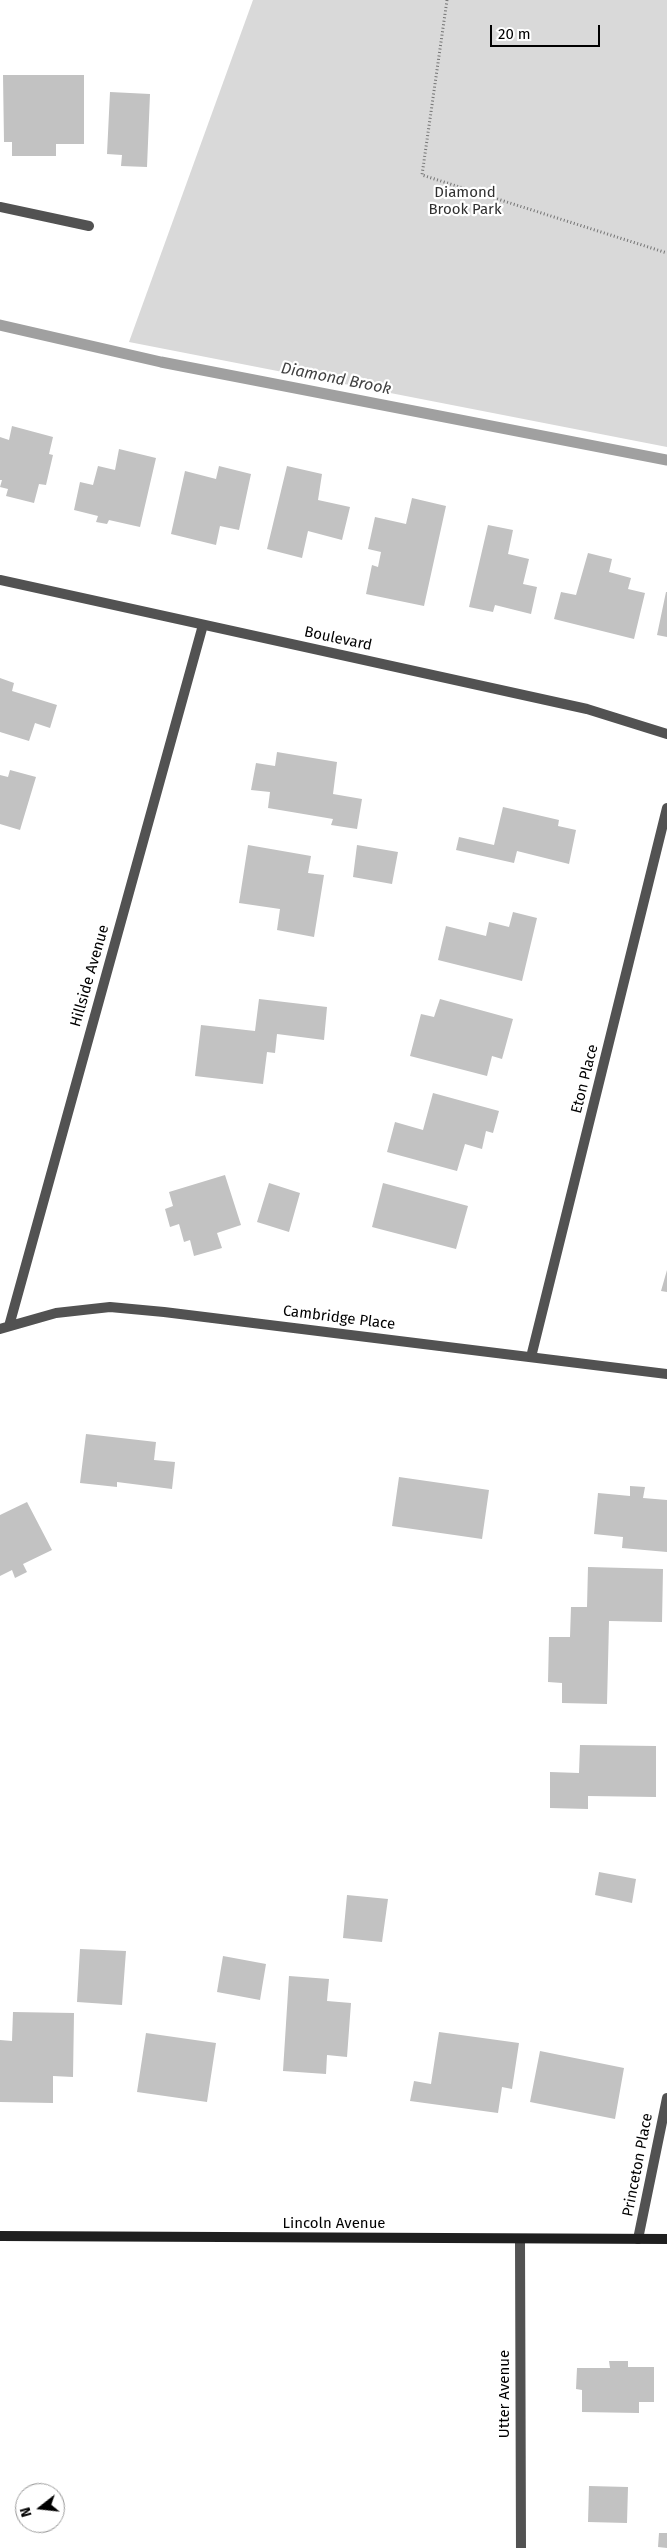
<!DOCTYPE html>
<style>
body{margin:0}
#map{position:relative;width:667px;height:2548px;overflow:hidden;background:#fff;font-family:"Fira Sans",sans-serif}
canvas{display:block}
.north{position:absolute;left:15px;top:2483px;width:50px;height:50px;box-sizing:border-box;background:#fff;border:1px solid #999;border-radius:50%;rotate:254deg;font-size:14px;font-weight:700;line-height:20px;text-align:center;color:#000}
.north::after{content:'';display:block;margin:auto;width:18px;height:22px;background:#000;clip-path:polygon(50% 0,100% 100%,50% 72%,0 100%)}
.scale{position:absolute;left:490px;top:25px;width:110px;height:22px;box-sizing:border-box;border:2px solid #000;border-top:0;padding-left:6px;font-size:15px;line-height:18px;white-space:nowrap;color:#000;-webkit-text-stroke:4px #fff;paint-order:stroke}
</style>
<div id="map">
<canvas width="667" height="2548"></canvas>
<div class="north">N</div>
<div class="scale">20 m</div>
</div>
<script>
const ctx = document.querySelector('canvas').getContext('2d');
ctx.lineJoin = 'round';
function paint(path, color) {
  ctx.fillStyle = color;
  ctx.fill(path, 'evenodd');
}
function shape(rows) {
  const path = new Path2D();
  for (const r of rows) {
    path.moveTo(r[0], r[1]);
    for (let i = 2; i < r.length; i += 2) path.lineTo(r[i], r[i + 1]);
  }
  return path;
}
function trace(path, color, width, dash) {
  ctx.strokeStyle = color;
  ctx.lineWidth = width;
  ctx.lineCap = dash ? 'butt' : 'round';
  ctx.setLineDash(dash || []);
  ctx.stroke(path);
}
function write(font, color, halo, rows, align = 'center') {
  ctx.font = font + ' "Fira Sans",sans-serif';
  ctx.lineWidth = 4.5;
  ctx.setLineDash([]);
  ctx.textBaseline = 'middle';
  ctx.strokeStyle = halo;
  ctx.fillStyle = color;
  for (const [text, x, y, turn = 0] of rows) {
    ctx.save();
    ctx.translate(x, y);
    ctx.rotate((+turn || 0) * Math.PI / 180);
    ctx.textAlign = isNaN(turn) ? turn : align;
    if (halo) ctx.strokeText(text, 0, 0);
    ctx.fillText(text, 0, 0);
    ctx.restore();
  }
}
const green = shape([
 [253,0,667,0,667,447,129,342]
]);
const stream = shape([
 [0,325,161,362,667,460]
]);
const building = shape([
 [3,75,84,75,84,144,56,144,56,156,12,156,12,142,4,142],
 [110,92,150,94,147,167,121,166,122,155,107,154],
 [12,426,53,437,49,454,53,455,46,485,39,484,34,503,6,496,8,489,0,487,2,480,0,480,0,437,9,440],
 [119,449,156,458,140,527,109,520,107,524,96,522,98,516,74,510,80,482,93,485,98,466,115,470],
 [219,466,251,474,239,530,220,526,216,545,171,534,185,471,216,479],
 [287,466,322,474,318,500,350,507,342,540,308,531,302,558,267,549],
 [412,498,446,506,424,606,366,594,372,565,378,567,381,552,368,549,375,517,406,524],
 [488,525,513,530,508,554,529,559,523,584,537,587,531,614,495,605,493,612,469,607],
 [588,553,612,559,609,572,631,578,628,589,645,593,634,639,554,619,561,592,576,595],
 [666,592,667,592,667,637,657,635],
 [0,678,14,683,12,691,57,705,50,728,35,723,29,741,0,732],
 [277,752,337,762,333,794,362,799,357,829,331,825,333,819,268,808,270,792,251,790,256,763,275,766],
 [10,770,36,777,20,830,0,824,0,775,8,777],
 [503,807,559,820,558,826,576,830,569,864,517,851,514,863,456,850,459,837,494,845],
 [248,845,311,856,308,873,324,875,314,937,277,930,280,909,239,903],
 [357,845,398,852,392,884,353,877],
 [513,912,537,918,522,981,438,960,446,926,486,936,489,922,509,927],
 [259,999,327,1007,324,1040,277,1034,275,1053,267,1052,263,1084,195,1076,201,1025,255,1031],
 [440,999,513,1019,502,1059,492,1056,487,1076,410,1056,421,1014,434,1017],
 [433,1093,499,1111,493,1133,486,1131,482,1149,465,1144,457,1171,387,1152,395,1122,423,1130],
 [225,1175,241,1225,217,1233,222,1248,194,1256,190,1240,184,1242,179,1224,170,1227,165,1209,173,1206,169,1192],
 [269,1183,300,1193,289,1232,257,1222],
 [383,1183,468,1206,456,1249,372,1227],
 [667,1270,667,1292,661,1291],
 [86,1434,156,1442,154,1460,175,1462,172,1489,117,1482,117,1487,80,1483],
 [399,1477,489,1490,482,1539,392,1526],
 [630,1486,645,1487,643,1498,667,1500,667,1552,622,1548,623,1537,594,1534,598,1493,630,1496],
 [27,1502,52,1550,23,1564,27,1572,15,1578,12,1570,0,1576,0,1515],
 [588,1567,663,1569,662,1622,609,1621,607,1704,562,1703,562,1683,548,1682,549,1637,570,1637,571,1607,587,1607],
 [580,1745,656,1746,656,1797,588,1796,588,1809,550,1808,550,1772,579,1773],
 [599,1872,636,1879,632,1903,595,1895],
 [347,1895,388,1899,382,1942,343,1938],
 [80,1949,126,1951,122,2005,77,2002],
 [223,1956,266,1964,260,2000,217,1992],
 [289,1976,329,1979,327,2001,351,2003,347,2057,327,2055,326,2074,283,2071],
 [13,2012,74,2013,73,2077,53,2076,53,2103,0,2102,0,2040,12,2041],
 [439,2032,519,2043,512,2089,502,2087,498,2113,410,2101,414,2081,431,2084],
 [146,2033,216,2043,207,2102,137,2092],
 [540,2051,624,2068,615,2119,530,2102],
 [609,2361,628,2361,628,2367,654,2367,654,2402,639,2402,639,2413,582,2412,582,2390,576,2389,577,2368,610,2368],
 [589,2486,628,2487,627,2523,588,2522],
 [659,2533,667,2533,667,2548,658,2547]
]);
const path = shape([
 [447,0,422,175,667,253]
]);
const minor = shape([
 [0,207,89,226],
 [0,580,587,709,667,734],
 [9,1326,203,625],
 [0,1329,56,1313,110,1307,164,1312,667,1374],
 [531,1357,667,808],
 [638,2239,667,2098],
 [520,2240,521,2548]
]);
const secondary = shape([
 [0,2236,667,2239]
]);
const parkNames = [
 ["Diamond",465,193],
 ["Brook Park",465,210]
];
const streetNames = [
 ["Boulevard",338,639,12],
 ["Hillside Avenue",90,976,-74],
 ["Eton Place",585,1079,-76],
 ["Cambridge Place",339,1318,7],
 ["Princeton Place",638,2165,-79],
 ["Lincoln Avenue",334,2224],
 ["Utter Avenue",505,2394,-90]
];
const waterNames = [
 ["Diamond Brook",336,379,11]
];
paint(green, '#d9d9d9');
trace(stream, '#a0a0a0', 11);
paint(building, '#c2c2c2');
trace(path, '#747474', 3, [1, 2.5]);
trace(minor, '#525252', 10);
trace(secondary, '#1f1f1f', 10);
write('15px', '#303030', '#fff', parkNames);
write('15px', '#000', '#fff', streetNames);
write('italic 16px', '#414141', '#fff', waterNames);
</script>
